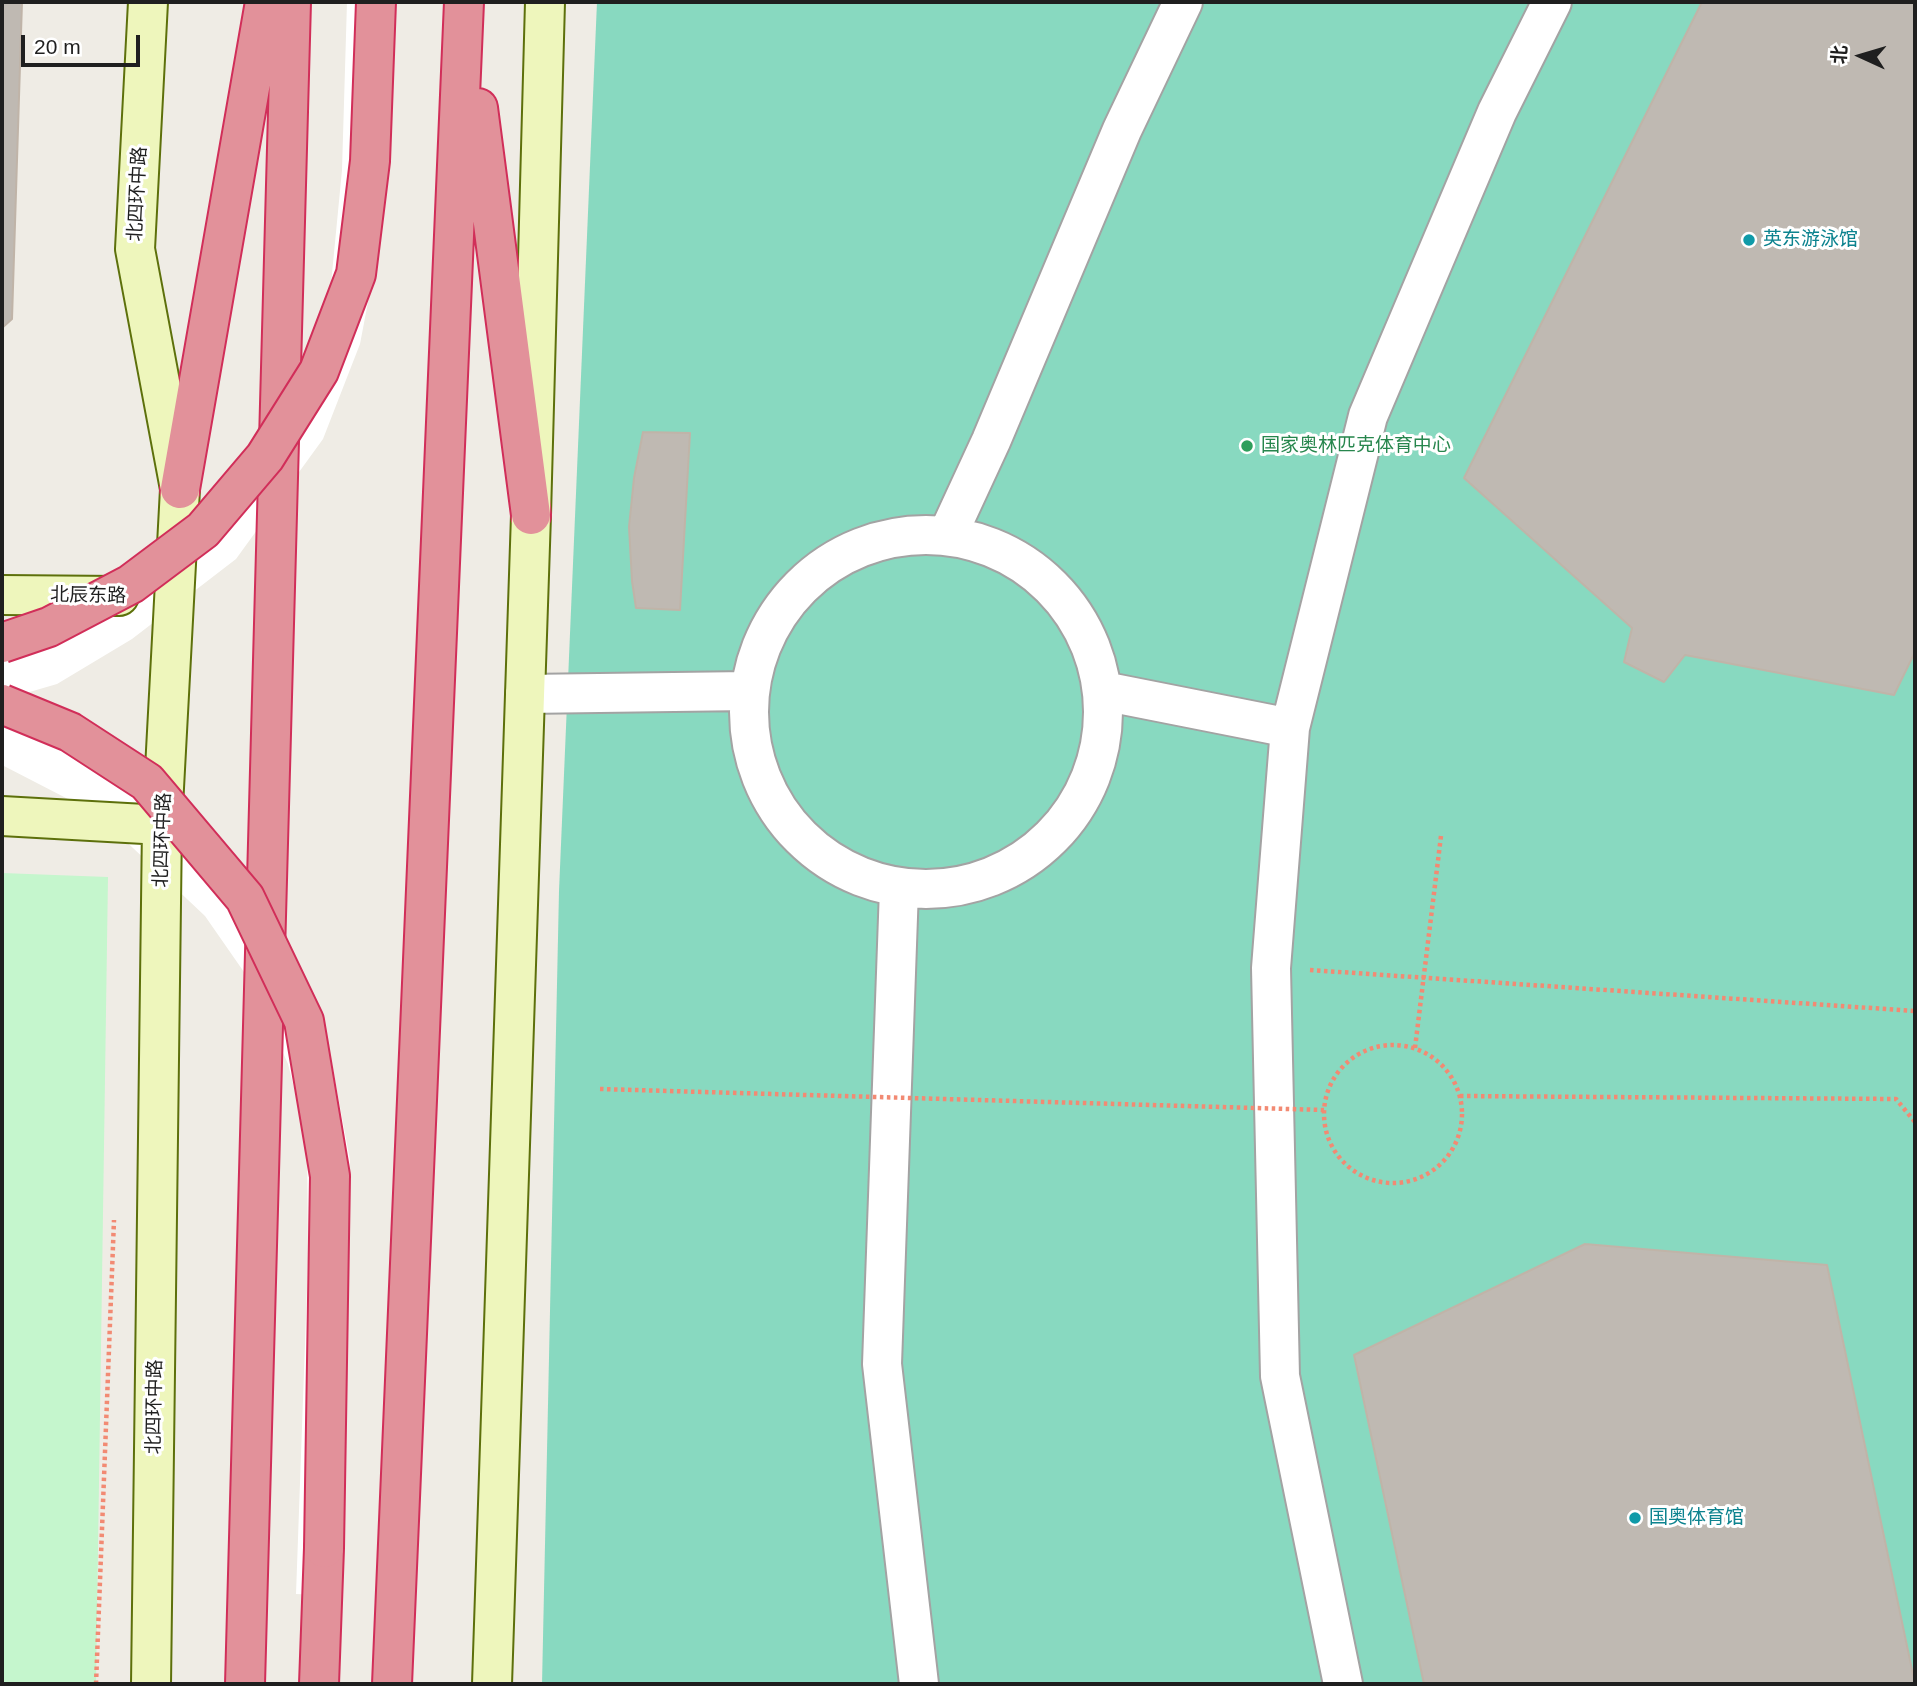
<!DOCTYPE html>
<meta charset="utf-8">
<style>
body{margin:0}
#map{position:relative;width:1917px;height:1686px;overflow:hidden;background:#efece5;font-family:Helvetica,"Noto Sans SC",sans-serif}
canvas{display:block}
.frame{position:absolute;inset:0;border:4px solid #1f1f1f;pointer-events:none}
.north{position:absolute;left:1826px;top:21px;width:70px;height:70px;-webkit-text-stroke:5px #fff;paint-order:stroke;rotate:274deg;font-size:19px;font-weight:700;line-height:28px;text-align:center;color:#1f1f1f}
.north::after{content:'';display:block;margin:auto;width:24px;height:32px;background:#1f1f1f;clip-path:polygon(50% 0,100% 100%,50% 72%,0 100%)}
.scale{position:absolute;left:21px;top:35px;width:119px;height:32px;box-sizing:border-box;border:4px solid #1f1f1f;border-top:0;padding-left:9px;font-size:21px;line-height:24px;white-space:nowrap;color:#1f1f1f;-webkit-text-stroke:5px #fff;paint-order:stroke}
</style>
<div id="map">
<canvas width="1917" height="1686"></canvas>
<div class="frame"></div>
<div class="north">北</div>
<div class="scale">20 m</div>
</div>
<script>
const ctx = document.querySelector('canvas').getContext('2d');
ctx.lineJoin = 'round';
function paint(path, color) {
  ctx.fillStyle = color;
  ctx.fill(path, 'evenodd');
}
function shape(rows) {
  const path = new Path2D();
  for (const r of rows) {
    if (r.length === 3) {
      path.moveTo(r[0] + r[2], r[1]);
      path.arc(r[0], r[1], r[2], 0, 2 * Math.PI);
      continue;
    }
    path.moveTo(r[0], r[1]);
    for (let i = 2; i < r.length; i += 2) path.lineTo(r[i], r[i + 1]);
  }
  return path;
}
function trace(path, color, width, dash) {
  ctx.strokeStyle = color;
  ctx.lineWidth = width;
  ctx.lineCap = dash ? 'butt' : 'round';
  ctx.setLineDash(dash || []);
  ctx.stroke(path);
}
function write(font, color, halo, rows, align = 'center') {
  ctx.font = font + ' Helvetica,"Noto Sans SC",sans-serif';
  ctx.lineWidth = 6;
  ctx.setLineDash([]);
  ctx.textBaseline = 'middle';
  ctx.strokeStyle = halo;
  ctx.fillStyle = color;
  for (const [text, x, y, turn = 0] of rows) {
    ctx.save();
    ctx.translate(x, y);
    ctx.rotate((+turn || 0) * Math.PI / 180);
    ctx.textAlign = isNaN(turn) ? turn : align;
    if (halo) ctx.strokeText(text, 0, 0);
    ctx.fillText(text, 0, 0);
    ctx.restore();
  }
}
const park = shape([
 [2,873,108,877,96,1684,2,1684]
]);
const pitch = shape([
 [597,2,1915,2,1915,1684,542,1684,559,891]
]);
const pier = shape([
 [347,2,390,2,380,239,360,344,323,439,236,559,132,639,57,684,2,700,2,650,131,594,304,380,331,284,342,170],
 [2,713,140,784,292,958,328,1043,350,1160,340,1596,296,1594,308,1260,307,1139,288,1064,253,985,205,916,97,814,2,765]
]);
const building = shape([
 [2,2,22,2,12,319,2,328,2,2],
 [1702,2,1915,2,1915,652,1894,695,1685,655,1664,682,1624,662,1632,628,1464,478,1702,2],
 [643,432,690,433,680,610,636,608,632,581,629,527,634,478,643,432],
 [1585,1244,1827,1265,1915,1684,1424,1684,1354,1355,1585,1244]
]);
const path = shape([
 [1310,970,1915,1011],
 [1393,1114,69],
 [1460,1096,1896,1099,1915,1122],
 [96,1684,114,1220]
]);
const street = shape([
 [948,534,991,441,1122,130,1183,2],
 [926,712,177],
 [1103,691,1290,728],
 [525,694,748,691],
 [899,889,882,1364,919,1684],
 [1343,1684,1280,1376,1271,968,1290,728,1368,416,1497,112,1552,2]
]);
const secondary = shape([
 [148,2,135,249,180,489,162,825,151,1684],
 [2,595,119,596],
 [2,816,162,825],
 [492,1684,531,515,545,2]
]);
const highway = shape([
 [478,108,531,515],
 [180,489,265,2],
 [245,1684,291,2],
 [319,1684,324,1548],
 [392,1684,464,2]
]);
const pathBridge = shape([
 [1415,1048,1441,836],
 [600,1089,1324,1110]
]);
const highwayBridge = shape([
 [2,643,49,627,131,584,203,530,265,457,319,371,356,274,370,161,376,2],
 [2,704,70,732,147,782,245,898,304,1021,330,1176,324,1548]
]);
const markers = [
 [1749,240,7,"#0f9aa8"],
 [1247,446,7,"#2e9e5b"],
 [1635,1518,7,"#0f9aa8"]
];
const streetNames = [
 ["北四环中路",138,194,-87],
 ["北辰东路",88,596,1],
 ["北四环中路",163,840,-88],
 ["北四环中路",155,1407,-89]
];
const cultureNames = [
 ["英东游泳馆",1763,240],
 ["国奥体育馆",1649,1518]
];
const leisureNames = [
 ["国家奥林匹克体育中心",1261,446]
];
paint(park, '#c5f6cd');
paint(pitch, '#88d9c0');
paint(pier, '#fff');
paint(building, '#bfb9b2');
trace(building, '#c0b4a8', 2);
trace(street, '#a3a3a3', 42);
trace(secondary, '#5d700b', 42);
trace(highway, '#d12e59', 42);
trace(path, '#f28a73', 4.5, [3.5, 3.5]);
trace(street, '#fff', 38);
trace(secondary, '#eef6bc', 38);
trace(highway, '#e2919a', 38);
trace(highwayBridge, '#d12e59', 42, []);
trace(pathBridge, '#f28a73', 4.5, [3.5, 3.5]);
trace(highwayBridge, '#e2919a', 38);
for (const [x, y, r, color] of markers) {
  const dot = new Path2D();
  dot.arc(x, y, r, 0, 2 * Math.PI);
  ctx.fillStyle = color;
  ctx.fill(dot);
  trace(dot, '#fff', 2.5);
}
write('19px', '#1f1f1f', '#fff', streetNames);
write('19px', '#0d838f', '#fff', cultureNames, 'left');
write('19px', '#27864d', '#fff', leisureNames, 'left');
</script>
